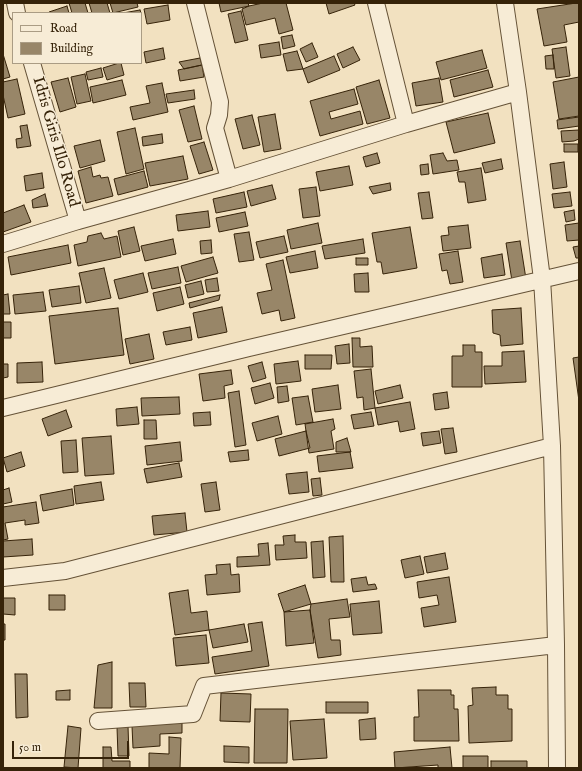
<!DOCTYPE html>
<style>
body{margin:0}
#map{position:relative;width:582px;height:771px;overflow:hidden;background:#f2e1c0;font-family:"IM FELL English",serif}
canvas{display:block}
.frame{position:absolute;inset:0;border:4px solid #362309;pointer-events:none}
.legend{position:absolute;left:12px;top:12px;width:130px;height:52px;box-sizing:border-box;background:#f7ecd6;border:1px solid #aa9c84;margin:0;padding:5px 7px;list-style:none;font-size:12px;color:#362309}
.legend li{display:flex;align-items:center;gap:8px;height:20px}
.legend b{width:20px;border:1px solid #aa9c84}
.scale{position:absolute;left:12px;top:741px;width:117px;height:18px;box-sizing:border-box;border:2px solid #362309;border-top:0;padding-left:5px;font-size:12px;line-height:14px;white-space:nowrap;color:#362309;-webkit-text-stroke:3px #f7ecd6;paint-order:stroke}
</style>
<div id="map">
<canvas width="582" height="771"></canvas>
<div class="frame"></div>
<ul class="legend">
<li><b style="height:5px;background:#f7ecd6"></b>Road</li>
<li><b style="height:11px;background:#988668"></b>Building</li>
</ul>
<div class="scale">50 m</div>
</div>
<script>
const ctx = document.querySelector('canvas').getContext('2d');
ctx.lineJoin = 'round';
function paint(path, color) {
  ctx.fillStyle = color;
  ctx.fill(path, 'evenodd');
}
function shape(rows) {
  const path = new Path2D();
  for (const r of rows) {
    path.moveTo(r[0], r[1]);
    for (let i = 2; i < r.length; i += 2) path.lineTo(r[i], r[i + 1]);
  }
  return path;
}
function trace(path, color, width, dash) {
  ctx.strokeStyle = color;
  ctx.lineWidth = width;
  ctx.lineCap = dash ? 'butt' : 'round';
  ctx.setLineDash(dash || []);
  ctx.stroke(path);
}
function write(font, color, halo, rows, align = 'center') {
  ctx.font = font + ' "IM FELL English",serif';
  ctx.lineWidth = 3;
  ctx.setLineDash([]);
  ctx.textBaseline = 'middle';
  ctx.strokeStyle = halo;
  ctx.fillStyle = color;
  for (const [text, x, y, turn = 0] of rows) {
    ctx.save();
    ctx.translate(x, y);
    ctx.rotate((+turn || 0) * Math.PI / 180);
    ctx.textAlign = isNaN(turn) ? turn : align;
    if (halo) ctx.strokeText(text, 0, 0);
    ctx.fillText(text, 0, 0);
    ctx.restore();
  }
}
const building = shape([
 [69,3,85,3,88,13,72,13,69,3],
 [89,3,107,3,110,13,92,13,89,3],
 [110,3,137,3,138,7,113,13,110,3],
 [219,3,248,3,249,6,221,12,219,3],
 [263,3,286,3,293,30,279,34,275,18,246,25,242,9,249,6,263,3],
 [326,3,354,3,355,5,329,14,326,3],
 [576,3,579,3,579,22,564,25,567,42,544,46,537,9,576,3],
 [168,5,170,20,147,24,144,9,168,5],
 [67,6,69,13,50,13,49,12,67,6],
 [140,10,141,13,123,13,140,10],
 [241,11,248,40,235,43,228,14,241,11],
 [292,35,295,46,283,49,281,37,292,35],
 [279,42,281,55,261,58,259,45,279,42],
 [312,43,318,57,306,62,300,49,312,43],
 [353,47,360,60,343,68,337,54,353,47],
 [566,47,570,76,556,78,552,49,566,47],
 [163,48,165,59,146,63,144,52,163,48],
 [482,50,487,68,441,80,436,62,482,50],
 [297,51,303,69,287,71,283,54,297,51],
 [3,54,10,77,3,79,3,54],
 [553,55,554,69,546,69,545,56,553,55],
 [334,56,340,70,308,83,303,69,334,56],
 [200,58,202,65,184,69,179,62,200,58],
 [119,63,121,63,124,75,107,80,103,68,119,63],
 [202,65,204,77,180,81,178,70,202,65],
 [101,68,103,77,88,80,86,72,101,68],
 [488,70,493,87,454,97,450,80,488,70],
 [85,74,91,101,77,104,71,77,85,74],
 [579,77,579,116,559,119,553,82,579,77],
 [68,78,76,107,60,112,51,82,68,78],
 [439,78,443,102,416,106,412,83,439,78],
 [17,79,25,114,8,118,3,95,3,82,17,79],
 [122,80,126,95,93,103,90,87,122,80],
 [379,80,390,118,367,124,356,87,379,80],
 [162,83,168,112,133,120,130,107,150,103,146,86,162,83],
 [354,89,358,104,329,112,331,119,360,111,363,124,320,136,310,101,354,89],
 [194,90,195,99,168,103,166,94,194,90],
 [194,106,202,139,188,142,179,110,194,106],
 [488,113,495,143,454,153,446,122,488,113],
 [275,114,281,149,264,152,258,117,275,114],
 [252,115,260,145,243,149,235,119,252,115],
 [579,117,579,126,558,129,557,120,579,117],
 [27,125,31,146,17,148,16,139,22,138,20,126,27,125],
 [135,128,144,169,126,174,117,132,135,128],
 [579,130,579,139,574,141,562,142,561,131,579,130],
 [162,134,163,143,143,146,142,137,162,134],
 [100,140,105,161,80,168,74,146,100,140],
 [204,142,213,170,199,174,190,146,204,142],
 [564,144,578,144,578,152,564,152,564,144],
 [377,153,380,163,366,167,363,157,377,153],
 [443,153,447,161,457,160,459,170,433,174,430,155,443,153],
 [183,156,188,179,150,186,145,163,183,156],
 [501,159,503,169,485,173,482,163,501,159],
 [564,162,567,187,553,189,550,164,564,162],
 [428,164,429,174,421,175,420,165,428,164],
 [349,166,353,185,320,191,316,172,349,166],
 [91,167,93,177,100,175,101,178,108,177,113,196,86,203,78,171,91,167],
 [481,168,486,200,468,203,465,182,459,182,457,172,481,168],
 [144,171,148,187,118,195,114,179,144,171],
 [42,173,44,188,26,191,24,176,42,173],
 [390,183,391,190,373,194,369,187,390,183],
 [272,185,276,199,251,206,247,191,272,185],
 [316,187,320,216,303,218,299,189,316,187],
 [244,192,247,207,216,213,213,199,244,192],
 [429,192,433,218,422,219,418,193,429,192],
 [570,192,572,206,554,208,552,194,570,192],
 [45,194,48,206,33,208,32,200,45,194],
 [24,205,31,222,3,232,3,213,24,205],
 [574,210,575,220,566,222,564,212,574,210],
 [208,211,210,227,178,231,176,215,208,211],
 [245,212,248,226,219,232,216,218,245,212],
 [318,223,322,243,291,249,287,230,318,223],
 [579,223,579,240,567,241,565,225,579,223],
 [468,225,471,248,443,251,441,236,449,235,448,227,468,225],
 [134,227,140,251,123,255,118,231,134,227],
 [410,227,417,268,383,274,381,262,377,262,372,233,410,227],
 [249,232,254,260,239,262,234,234,249,232],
 [101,233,104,239,117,236,121,257,78,266,74,245,87,242,88,236,101,233],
 [284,236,288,252,260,258,256,242,284,236],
 [173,239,176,254,145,261,141,246,173,239],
 [363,239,365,253,325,259,322,246,363,239],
 [211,240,212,253,201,254,200,241,211,240],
 [520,241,526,279,512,281,506,243,520,241],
 [68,245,71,263,11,275,8,257,68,245],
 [579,246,579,258,576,258,573,247,579,246],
 [315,251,318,268,290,273,286,257,315,251],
 [458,251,463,282,450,284,447,270,442,271,439,254,458,251],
 [502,254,505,275,484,278,481,258,502,254],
 [213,257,218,273,186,282,181,266,213,257],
 [356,258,368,258,368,265,356,265,356,258],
 [283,260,295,318,281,321,279,310,262,314,257,293,272,290,266,264,283,260],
 [178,267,181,283,152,289,148,273,178,267],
 [104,268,111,298,86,303,79,273,104,268],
 [143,273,148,292,119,299,114,280,143,273],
 [368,273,369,292,355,292,354,274,368,273],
 [217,278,219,291,207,292,205,280,217,278],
 [201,281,204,294,188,298,185,285,201,281],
 [79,286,81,303,52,307,49,290,79,286],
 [180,287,184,304,157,311,153,293,180,287],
 [43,292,46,311,15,314,13,295,43,292],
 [8,294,10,314,3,314,3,295,8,294],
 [220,295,219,300,190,308,189,303,220,295],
 [222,307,227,332,198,338,193,313,222,307],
 [118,308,124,355,55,364,49,316,118,308],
 [521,308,523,344,501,346,500,335,493,333,492,310,521,308],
 [3,322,11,322,11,338,3,338,3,322],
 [190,327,192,340,166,345,163,332,190,327],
 [149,334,154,359,130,364,125,339,149,334],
 [352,338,360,338,360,347,372,346,373,367,353,367,352,338],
 [349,344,350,363,337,364,335,346,349,344],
 [463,345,475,345,475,352,482,352,482,387,452,387,452,356,463,356,463,345],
 [524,351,526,382,485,384,484,366,502,366,502,352,524,351],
 [305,355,332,355,331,369,305,369,305,355],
 [579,357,579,401,573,358,579,357],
 [298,361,301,381,276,384,274,364,298,361],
 [42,362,43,382,17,383,17,363,42,362],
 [262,362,266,378,253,382,248,366,262,362],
 [3,364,8,364,8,377,3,378,3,364],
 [371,369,375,408,364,410,363,397,357,398,354,371,371,369],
 [231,370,233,384,224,386,225,398,203,401,199,374,231,370],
 [270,383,274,398,255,404,251,388,270,383],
 [338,385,341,409,315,412,312,389,338,385],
 [400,385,403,398,378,404,375,391,400,385],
 [287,386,289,401,278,403,277,387,287,386],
 [239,391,246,445,235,447,228,393,239,391],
 [447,392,449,408,435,410,433,394,447,392],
 [308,396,313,422,296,425,292,398,308,396],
 [179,397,180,414,142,416,141,398,179,397],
 [410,402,415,429,400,432,398,421,378,425,375,408,410,402],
 [137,407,139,424,117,426,116,409,137,407],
 [66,410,72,427,48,436,42,419,66,410],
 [210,412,211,425,194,426,193,413,210,412],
 [371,412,374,426,354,429,351,415,371,412],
 [278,416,282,434,257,441,252,423,278,416],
 [333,419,335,429,331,431,334,449,309,453,305,424,333,419],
 [144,420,156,420,157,439,144,439,144,420],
 [453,428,457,452,445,454,441,429,453,428],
 [306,431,310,448,279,456,275,439,306,431],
 [439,431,441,443,423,446,421,433,439,431],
 [111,436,114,474,85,476,82,438,111,436],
 [347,438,351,452,336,452,336,442,347,438],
 [76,440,78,472,63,473,61,441,76,440],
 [180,442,182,461,147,465,145,446,180,442],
 [248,450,249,460,230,462,228,452,248,450],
 [21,452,25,466,7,472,3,458,21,452],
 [350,452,353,468,319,472,317,456,350,452],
 [179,463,182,477,147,483,144,469,179,463],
 [307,472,309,492,289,494,286,474,307,472],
 [320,478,322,495,313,496,311,479,320,478],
 [101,482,104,500,76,504,74,486,101,482],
 [216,482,220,510,205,512,201,484,216,482],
 [9,488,12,502,3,504,3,490,9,488],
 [72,489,74,505,43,511,40,495,72,489],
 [36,502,39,523,25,525,25,520,5,523,8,539,3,540,3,507,36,502],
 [185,513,187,532,154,535,152,516,185,513],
 [295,535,295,542,306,542,307,558,276,560,275,545,284,545,283,536,295,535],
 [343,536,344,582,331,582,329,537,343,536],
 [32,539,33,555,3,557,3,541,32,539],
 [323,541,325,577,313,578,311,542,323,541],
 [268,543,270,565,237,567,237,557,259,556,258,544,268,543],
 [445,553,448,569,427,573,424,557,445,553],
 [420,556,424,574,405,578,401,560,420,556],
 [230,564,231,575,239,574,240,592,207,595,205,575,217,574,216,565,230,564],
 [366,577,368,585,375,584,377,589,353,592,351,579,366,577],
 [449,577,456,622,424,627,421,608,439,605,437,595,419,598,417,582,449,577],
 [305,585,311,604,284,612,278,594,305,585],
 [188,590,191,613,207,611,209,630,175,635,169,593,188,590],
 [49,595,65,595,65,610,49,610,49,595],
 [3,598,15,598,15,615,3,614,3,598],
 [347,599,350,617,329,619,331,640,340,640,341,655,318,658,310,610,311,604,347,599],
 [379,601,382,633,353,635,350,604,379,601],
 [310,610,314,643,286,646,284,612,310,610],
 [262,622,269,666,215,674,212,657,252,651,248,624,262,622],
 [3,624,5,624,5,640,3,640,3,624],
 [244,624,248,642,213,648,209,630,244,624],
 [206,635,209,663,176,666,173,638,206,635],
 [112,662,112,708,94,708,98,665,112,662],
 [15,674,27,674,28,717,16,718,15,674],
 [129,683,145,683,146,707,130,707,129,683],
 [496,687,496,695,508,695,508,709,512,709,512,741,469,743,468,706,473,705,472,688,496,687],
 [70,690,70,700,56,700,56,691,70,690],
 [418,690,451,690,451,695,454,695,454,709,458,709,459,741,414,741,414,717,419,717,418,690],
 [221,693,251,694,250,722,220,721,221,693],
 [326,702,368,702,368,713,326,713,326,702],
 [255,709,288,709,287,763,254,763,255,709],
 [375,718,376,739,360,740,359,720,375,718],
 [324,719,327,758,293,760,290,721,324,719],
 [182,723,182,733,160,734,160,746,133,748,132,726,182,723],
 [68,726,81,728,78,768,64,767,68,726],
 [128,726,129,756,118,756,117,727,128,726],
 [169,737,181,738,180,768,149,768,149,753,169,754,169,737],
 [224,746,249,747,249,763,224,762,224,746],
 [103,747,111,747,112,761,130,761,130,768,103,768,103,747],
 [450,747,452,768,438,768,438,765,395,768,394,752,450,747],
 [463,756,488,756,488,768,463,768,463,756],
 [491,761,527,761,527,768,491,768,491,761]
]);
const street = shape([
 [15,3,17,13],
 [195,3,220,102,219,115,215,128,229,179],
 [376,3,406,124],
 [505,3,518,92,542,279,552,446,556,645,557,768],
 [32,63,78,221],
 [3,244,78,221,229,179,406,124,518,92],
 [3,408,249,348,579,271],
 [3,578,65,571,552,446],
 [98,721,193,714,204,686,556,645]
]);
const streetNames = [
 ["Idris Giris Illo Road",55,142,74]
];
paint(building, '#988668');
trace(building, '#362309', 1);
trace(street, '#655237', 18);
trace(street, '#f7ecd6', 16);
write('16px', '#362309', '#f7ecd6', streetNames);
</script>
